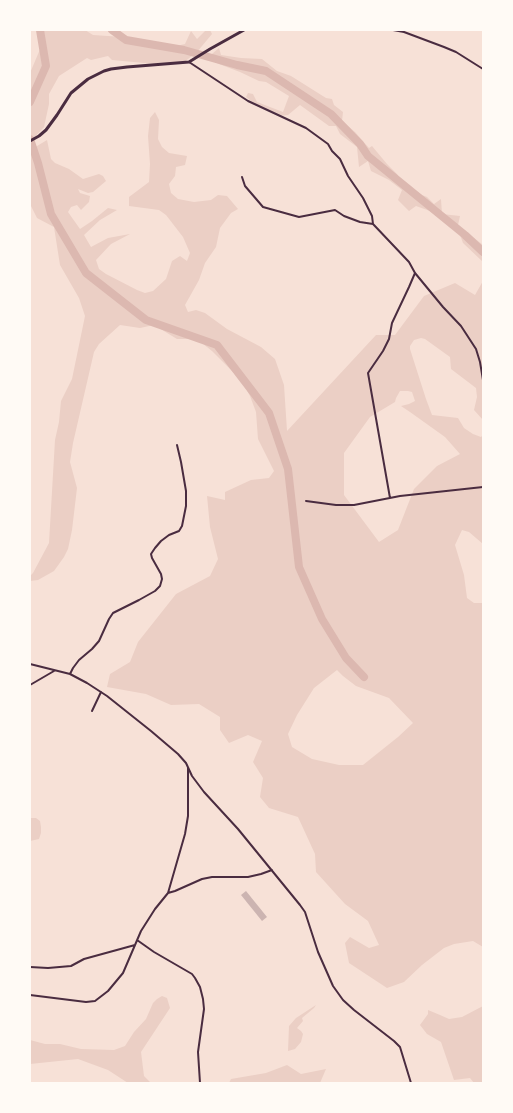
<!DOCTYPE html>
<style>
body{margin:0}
#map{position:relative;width:513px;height:1113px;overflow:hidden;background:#f7e1d7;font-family:Jost,sans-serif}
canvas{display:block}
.frame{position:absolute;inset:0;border:31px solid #fffaf5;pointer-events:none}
</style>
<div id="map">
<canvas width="513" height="1113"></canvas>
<div class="frame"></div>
</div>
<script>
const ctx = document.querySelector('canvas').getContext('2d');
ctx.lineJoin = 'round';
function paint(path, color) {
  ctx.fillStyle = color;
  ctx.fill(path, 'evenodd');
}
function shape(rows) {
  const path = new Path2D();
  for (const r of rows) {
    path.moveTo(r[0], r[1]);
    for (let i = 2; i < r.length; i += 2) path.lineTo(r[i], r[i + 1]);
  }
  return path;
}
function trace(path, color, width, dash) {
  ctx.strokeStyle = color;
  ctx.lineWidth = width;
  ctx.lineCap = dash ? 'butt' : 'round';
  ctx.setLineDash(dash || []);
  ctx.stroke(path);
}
const green = shape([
 [44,30,85,30,93,35,123,37,163,49,185,44,191,31,197,39,206,30,210,30,212,34,197,52,183,63,155,64,112,60,108,56,91,60,87,58,59,76,49,94,49,104,44,127,34,138,30,140,30,73,41,47],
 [219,48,221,55,241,58,262,59,277,71,291,76,326,98,332,99,334,105,343,112,342,121,355,132,369,148,372,146,387,164,397,174,403,183,405,183,422,195,427,197,434,204,441,199,442,214,460,216,458,225,483,245,483,262,463,243,460,235,430,211,416,206,409,211,398,200,402,190,389,180,371,171,368,161,359,167,357,147,340,134,336,126,329,126,300,105,288,115,279,116,255,104,246,97,248,93,253,94,257,102,283,112,289,96,266,82,259,81,240,72,219,64,207,58],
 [155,112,159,120,158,139,162,147,169,153,187,156,185,165,176,167,175,176,169,184,171,193,178,199,194,202,211,200,218,195,227,196,238,209,231,213,220,228,216,247,205,263,199,280,185,305,188,312,196,310,205,313,227,329,261,347,275,359,284,385,287,431,376,335,395,335,424,296,455,283,475,295,483,281,483,420,474,410,477,397,476,388,451,369,450,357,425,339,421,338,414,340,410,346,410,349,426,399,432,415,458,418,464,428,473,434,481,437,483,435,483,544,469,532,462,530,455,545,464,575,467,598,474,603,483,603,483,947,473,941,454,944,444,948,422,965,404,982,387,988,349,963,345,943,350,937,369,948,379,945,368,921,345,904,316,872,315,854,298,817,269,808,260,797,263,778,253,762,262,741,248,735,229,743,220,730,220,717,199,704,171,705,146,694,107,687,110,674,130,662,138,642,176,594,210,576,218,559,210,527,207,496,225,500,225,492,251,480,269,478,274,471,258,439,256,412,250,396,241,380,212,351,197,339,177,339,154,325,140,328,120,325,99,344,94,352,73,443,70,462,77,488,72,530,68,549,64,557,54,571,38,580,30,581,30,576,33,573,49,543,55,440,59,422,61,401,72,379,85,316,79,298,60,265,54,227,37,218,30,204,30,151,32,149,47,140,51,159,55,163,69,169,83,179,99,174,103,176,106,181,93,192,88,193,78,189,80,193,90,196,89,202,81,210,77,205,71,207,68,212,80,229,92,221,108,208,117,210,100,220,84,235,91,247,108,238,130,234,111,244,96,260,99,269,106,274,137,290,145,293,153,291,166,279,172,261,180,256,187,261,190,253,183,237,166,215,159,210,129,206,129,197,149,182,150,164,148,136,150,118],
 [400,391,408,391,412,392,415,401,409,404,401,406,410,412,445,437,460,454,437,466,414,489,398,530,379,542,344,495,344,453,370,417,395,402,396,398],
 [337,670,343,676,356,686,389,698,413,723,398,737,363,765,339,765,312,759,292,747,288,734,297,715,314,688],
 [30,818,36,818,40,821,41,827,41,833,39,839,30,841],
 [162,996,167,998,170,1008,141,1052,144,1076,151,1083,128,1083,108,1070,78,1059,30,1064,30,1040,45,1044,60,1044,81,1049,114,1050,125,1046,134,1032,146,1019,153,1003,157,999],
 [316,1005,314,1008,302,1018,303,1021,297,1028,301,1031,303,1034,301,1042,295,1049,288,1051,289,1026,296,1018],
 [483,1006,483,1083,474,1083,470,1078,454,1080,441,1042,427,1034,420,1025,428,1014,428,1010,440,1015,449,1019,462,1017],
 [287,1065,301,1074,326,1069,320,1083,229,1083,231,1079,266,1073]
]);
const river = shape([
 [112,30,126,40,184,50,237,65,266,71,331,114,360,144,368,156,465,235,483,252],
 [30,102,46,66,40,30],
 [30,139,38,163,51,214,86,273,146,320,217,345,269,413,288,469,299,567,322,619,346,658,364,677]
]);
const building = shape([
 [246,891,267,917,262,921,241,895]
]);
const minor = shape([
 [393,30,404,32,444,47,456,52,483,69],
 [189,62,248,101,306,128,328,144,332,151,340,159,348,176,363,198,372,216,373,224,409,262,415,273,443,307,461,326,476,349,480,362,483,380],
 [242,177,245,186,263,207,299,217,335,210,344,216,360,222,373,224],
 [390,498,368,373,383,351,389,339,392,323,409,287,415,273],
 [306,501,336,505,354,505,400,496,483,487],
 [30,664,70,674,87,683,107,696,151,731,178,754,186,763,192,776,204,792,238,829,300,905,305,912,318,952,333,986,343,1000,354,1010,394,1041,400,1047,411,1083],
 [70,674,73,668,79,660,92,649,99,641,109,619,113,613,139,600,155,591,160,586,162,579,161,574,152,558,151,554,155,548,161,541,169,535,179,531,182,526,186,506,186,491,181,462,177,445],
 [30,685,54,671],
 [92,711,101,692],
 [168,893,175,891,202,879,212,877,248,877,261,874,272,870],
 [137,940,154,952,192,974,195,978,200,987,203,999,204,1009,198,1052,200,1083],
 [30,967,48,968,71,966,84,959,135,945],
 [30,995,86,1002,95,1001,108,991,123,973,141,931,155,909,168,893,185,834,188,816,188,768]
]);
const primary = shape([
 [30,141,39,136,46,130,57,115,71,93,88,79,104,71,111,69,127,67,189,62,210,49,244,30]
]);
paint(green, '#ebcfc5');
trace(river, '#dcb8b0', 8);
paint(building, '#ccb4b1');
trace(minor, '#4a2c40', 2);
trace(primary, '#4a2c40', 3);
</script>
